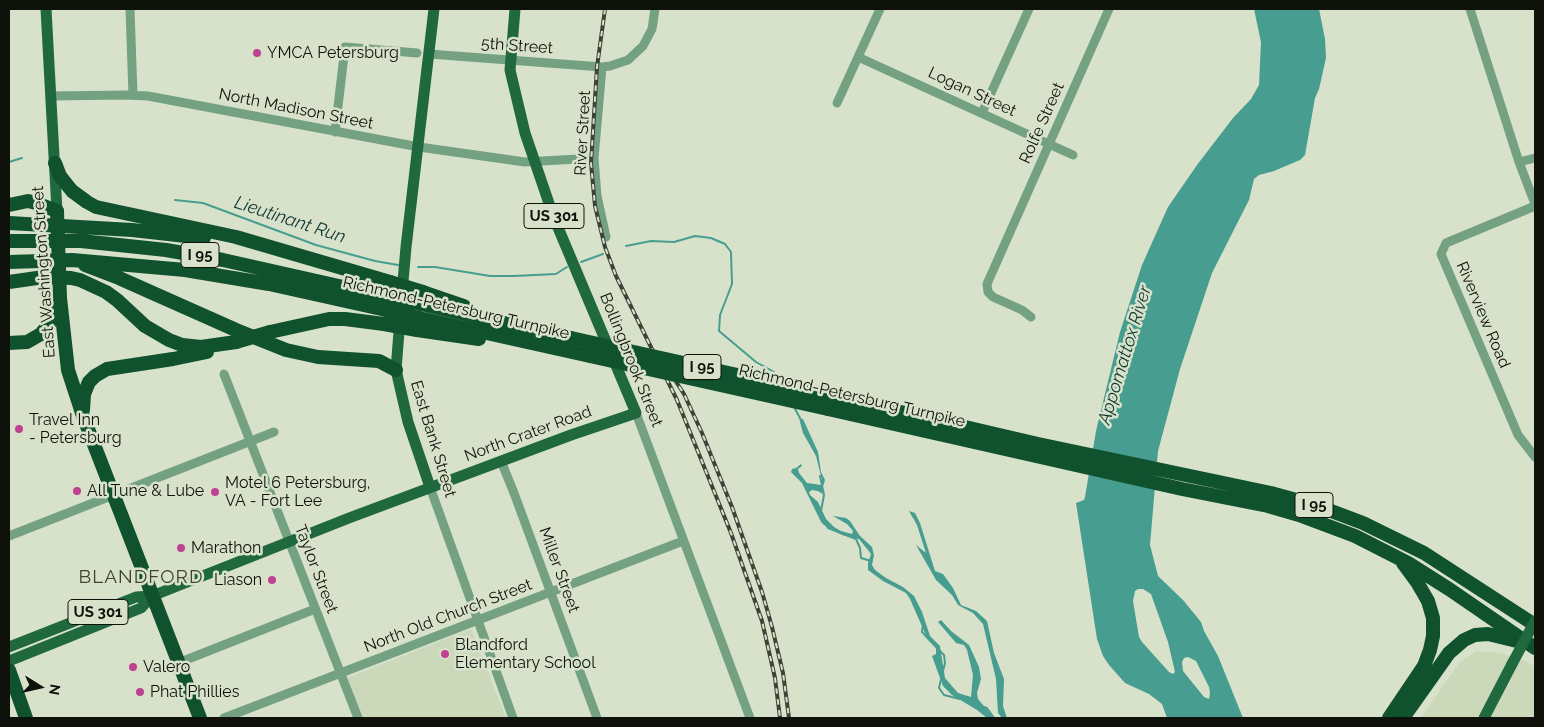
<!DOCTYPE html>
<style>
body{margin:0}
#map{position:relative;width:1544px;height:727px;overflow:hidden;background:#d8e2cb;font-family:Raleway,sans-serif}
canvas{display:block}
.frame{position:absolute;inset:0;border:10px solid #0f120b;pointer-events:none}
.north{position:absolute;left:15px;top:662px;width:50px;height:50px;-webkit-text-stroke:4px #d8e2cb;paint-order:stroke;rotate:100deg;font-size:14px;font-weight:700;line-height:20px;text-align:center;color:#0f120b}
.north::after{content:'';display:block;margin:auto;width:18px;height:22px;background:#0f120b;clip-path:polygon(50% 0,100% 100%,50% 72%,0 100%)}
</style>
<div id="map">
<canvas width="1544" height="727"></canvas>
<div class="frame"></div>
<div class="north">N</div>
</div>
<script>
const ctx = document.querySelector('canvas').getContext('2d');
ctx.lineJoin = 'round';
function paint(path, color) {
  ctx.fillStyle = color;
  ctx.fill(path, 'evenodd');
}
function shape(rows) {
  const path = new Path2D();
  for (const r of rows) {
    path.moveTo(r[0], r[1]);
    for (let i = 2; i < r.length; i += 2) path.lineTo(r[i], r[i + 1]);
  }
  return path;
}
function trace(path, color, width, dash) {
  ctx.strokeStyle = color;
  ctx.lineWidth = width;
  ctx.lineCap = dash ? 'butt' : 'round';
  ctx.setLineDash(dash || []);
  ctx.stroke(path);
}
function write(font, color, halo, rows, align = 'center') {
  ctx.font = font + ' Raleway,sans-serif';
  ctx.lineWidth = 5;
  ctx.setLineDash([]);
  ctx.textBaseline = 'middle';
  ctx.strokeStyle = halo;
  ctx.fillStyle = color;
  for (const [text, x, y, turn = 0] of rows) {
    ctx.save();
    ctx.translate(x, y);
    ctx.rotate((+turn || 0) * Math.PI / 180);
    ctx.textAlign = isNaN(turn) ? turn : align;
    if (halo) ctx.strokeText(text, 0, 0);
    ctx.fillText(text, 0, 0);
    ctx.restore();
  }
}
const built = shape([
 [471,629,506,718,362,718,347,678],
 [1476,651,1500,653,1528,662,1535,667,1535,718,1421,718,1459,663]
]);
const water = shape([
 [1254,9,1319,9,1325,39,1326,58,1319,89,1315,98,1305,155,1300,160,1274,171,1259,175,1254,179,1249,200,1212,273,1180,369,1158,451,1150,545,1158,576,1183,600,1201,622,1204,631,1218,656,1243,718,1167,718,1162,704,1149,694,1125,683,1109,665,1103,656,1097,639,1076,503,1084,500,1085,497,1096,431,1120,332,1142,265,1168,207,1197,165,1233,118,1251,99,1259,85,1261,42],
 [1138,589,1143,589,1151,594,1168,642,1175,672,1173,674,1169,672,1142,642,1139,637,1133,601,1135,591],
 [1188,657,1196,661,1209,687,1210,693,1209,699,1204,697,1183,671,1182,662,1184,658],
 [799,418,803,419,818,452,821,472,825,480,822,490,823,494,818,491,812,490,809,492,810,495,818,502,826,519,834,527,841,531,852,534,853,531,847,524,833,516,846,518,850,521,860,536,872,547,874,555,872,565,875,570,886,578,903,587,914,596,922,612,930,636,940,646,945,678,958,693,971,697,973,675,967,650,964,645,956,643,938,622,941,620,951,631,969,645,979,667,981,679,977,693,978,699,994,718,987,718,977,710,952,695,943,686,932,656,936,654,936,646,928,640,910,599,906,593,883,581,868,570,868,563,871,554,868,550,859,539,842,535,824,525,821,522,802,483,791,472,792,469,796,468,801,464,802,466,798,469,799,473,807,483,821,485,822,480,816,456,803,433],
 [909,511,915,513,920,523,935,571,943,574,953,588,961,605,976,611,987,621,994,653,1004,679,1003,706,1007,718,1002,718,998,713,996,679,983,624,973,613,958,605,952,595,936,580,916,545,926,553,917,525]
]);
const stream = shape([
 [9,162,22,158],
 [175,200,203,203,316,245,375,261,398,265],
 [626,246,651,241,674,242,695,236,711,238,725,244,731,252,732,284,720,315,719,331,756,362,774,372,777,377],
 [581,262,603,254],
 [418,267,435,267,490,276,514,276,556,274,567,267],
 [794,407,800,418],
 [820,476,824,495,821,511],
 [826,525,828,528,856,539,860,548,861,558,871,561],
 [923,624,922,632,937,648],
 [940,651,944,655,945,663,942,675],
 [941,679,939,688,944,695,960,699],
 [984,707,987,708,994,718]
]);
const minor = shape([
 [130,9,133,95],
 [1470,9,1519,162,1535,204],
 [429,54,602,67,610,66,628,60,643,46,652,29,655,9],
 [858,57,1073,155],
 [602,67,594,158,597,196,606,237],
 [51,96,126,95,148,96,419,147,525,162,578,159],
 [837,103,880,9],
 [982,113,1029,9],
 [335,132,345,47,417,53],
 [1519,162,1535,158],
 [1535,206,1446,243,1441,254,1518,435,1535,457],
 [1031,317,1022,310,993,297,988,292,987,284,1109,9],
 [224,374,358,718],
 [636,413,750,718],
 [501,461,514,493,597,718],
 [430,487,513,718],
 [9,536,274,432],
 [178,663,315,609],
 [224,718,683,541]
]);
const major = shape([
 [46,9,57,211],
 [402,293,406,247,434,9],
 [400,319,396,370,408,422,430,487],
 [9,647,136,597,152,596,349,518,571,435,636,413,554,218,525,133,510,70,515,9],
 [9,661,141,608,152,596],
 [1484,718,1512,664]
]);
const highway = shape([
 [55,163,60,176,72,191,87,202,96,207,236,237,390,282],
 [9,205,28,201,36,203,57,211],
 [9,223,132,230,204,238],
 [9,241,81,241,166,250,223,260,388,297],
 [9,262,72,260,185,270,269,284,386,310],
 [85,265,119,278,236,330,286,350,318,357,379,361,396,370],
 [9,282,44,277,71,278,80,280,106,292,117,300,145,326,169,340,182,345,201,347,236,342],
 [423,292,464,306],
 [60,298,68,370,83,416,200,718],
 [421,304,571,338],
 [419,318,590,356],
 [417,330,479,339],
 [270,332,329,319,345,319,384,324],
 [9,343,27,342,41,334,51,321,58,302],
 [832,396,1038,444,1271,493,1318,506,1363,523,1424,553,1535,625],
 [828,409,1182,489,1268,506,1299,515,1355,536,1408,563,1449,589,1535,648],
 [83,410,84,394,89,382,95,376,107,369,173,359,207,352],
 [9,670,26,718],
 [1389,718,1424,666,1430,650,1433,636,1433,618,1428,601,1417,582,1403,563],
 [1403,718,1449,653,1464,640,1475,635,1488,634,1521,642]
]);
const rail = shape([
 [605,9,597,67,591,163,595,206,605,247,616,276,677,400,731,533,762,621,775,678,780,718],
 [673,377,684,394,702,433,732,507,762,592,772,627,783,673,789,718]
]);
const majorBridge = shape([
 [1512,664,1535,621]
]);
const highwayBridge = shape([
 [57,211,60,298],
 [390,282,423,292],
 [388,297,421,304],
 [386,310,419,318],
 [384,324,417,330],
 [571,338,832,396],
 [236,342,270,332],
 [590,356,828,409]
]);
const markers = [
 [257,53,5,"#bf4291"],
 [19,429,5,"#bf4291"],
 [77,491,5,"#bf4291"],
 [215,492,5,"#bf4291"],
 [181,548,5,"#bf4291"],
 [272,580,5,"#bf4291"],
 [445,654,5,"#bf4291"],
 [133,667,5,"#bf4291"],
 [140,692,5,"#bf4291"]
];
const shields = [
 [554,216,60],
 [200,255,38],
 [702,367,38],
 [1314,505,38],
 [98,612,60]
];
const shieldNames = [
 ["US 301",554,216],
 ["I 95",200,255],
 ["I 95",702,367],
 ["I 95",1314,505],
 ["US 301",98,612]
];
const streetNames = [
 ["5th Street",517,46,4],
 ["Logan Street",972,92,25],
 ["North Madison Street",296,109,11],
 ["Rolfe Street",1042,123,-66],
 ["River Street",583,133,-87],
 ["East Washington Street",44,272,-94],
 ["Richmond-Petersburg Turnpike",456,308,13],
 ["Riverview Road",1483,315,67],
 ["Bollingbrook Street",631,360,68],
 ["Richmond-Petersburg Turnpike",852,396,13],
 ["North Crater Road",528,434,-20],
 ["East Bank Street",433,439,73],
 ["Taylor Street",316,569,69],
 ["Miller Street",559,570,70],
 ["North Old Church Street",448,616,-21]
];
const poiNames = [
 ["YMCA Petersburg",267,53],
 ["Travel Inn",29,420],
 ["- Petersburg",29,438],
 ["Motel 6 Petersburg,",225,483],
 ["VA - Fort Lee",225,501],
 ["All Tune & Lube",87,491],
 ["Marathon",191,548],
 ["Liason",262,580,"right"],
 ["Blandford",455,645],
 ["Elementary School",455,663],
 ["Valero",143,667],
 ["Phat Phillies",150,692]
];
const waterNames = [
 ["Lieutinant Run",290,220,18],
 ["Appomattox River",1125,355,-73]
];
const quarterNames = [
 ["BLANDFORD",141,577]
];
paint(built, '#cbd8ba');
paint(water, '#479d90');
trace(stream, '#479d90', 2);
trace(minor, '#75a183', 9);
trace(major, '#20693f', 11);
trace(highway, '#11522e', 14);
trace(rail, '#3e4338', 4);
trace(rail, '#d8e2cb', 2, [5.5]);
trace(majorBridge, '#20693f', 11);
trace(highwayBridge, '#11522e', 14);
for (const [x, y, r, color] of markers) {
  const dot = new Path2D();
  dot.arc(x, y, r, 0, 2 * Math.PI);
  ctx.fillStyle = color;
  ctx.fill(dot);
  trace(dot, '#d8e2cb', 2);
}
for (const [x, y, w] of shields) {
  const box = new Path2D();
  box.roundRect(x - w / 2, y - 12.5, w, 25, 4);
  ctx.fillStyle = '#d8e2cb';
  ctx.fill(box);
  trace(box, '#0f120b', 1);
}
write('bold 15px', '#0f120b', null, shieldNames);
write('16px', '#0f120b', '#d8e2cb', streetNames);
write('16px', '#0f120b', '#d8e2cb', poiNames, 'left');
write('italic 18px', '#113934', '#d8e2cb', waterNames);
ctx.letterSpacing = '1px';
write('19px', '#3d4532', '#d8e2cb', quarterNames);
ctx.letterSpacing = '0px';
</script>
